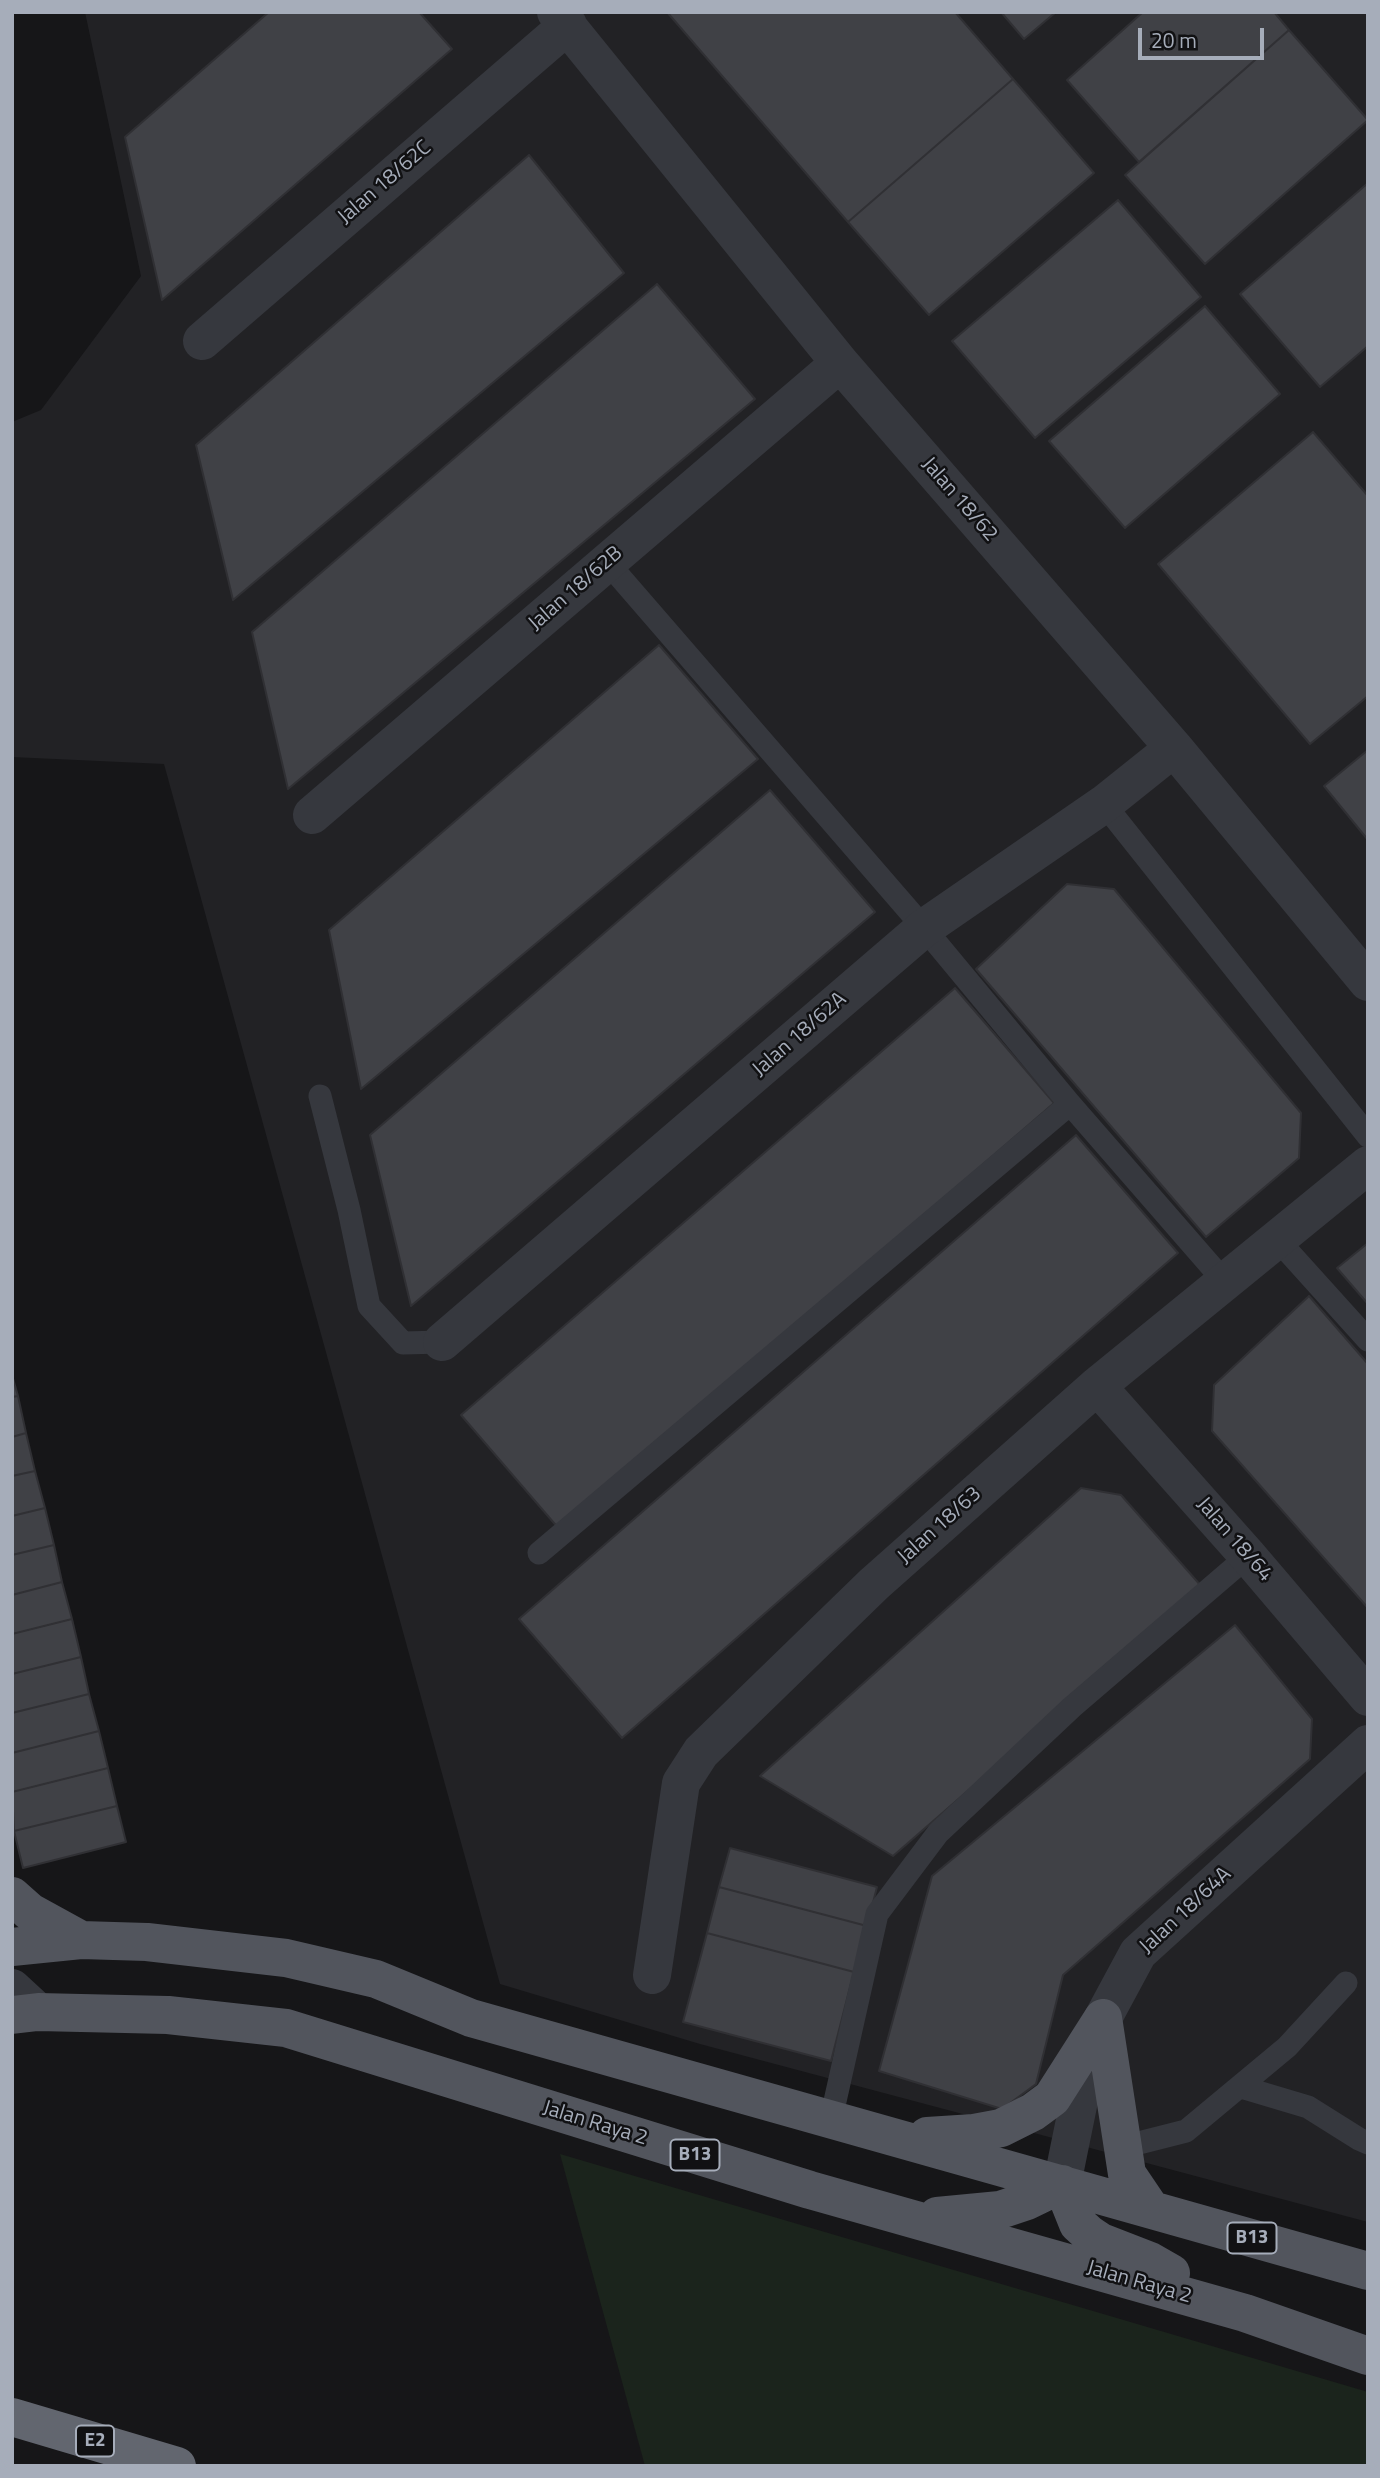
<!DOCTYPE html>
<style>
body{margin:0}
#map{position:relative;width:1380px;height:2478px;overflow:hidden;background:#161618;font-family:"Titillium Web",sans-serif}
canvas{display:block}
.frame{position:absolute;inset:0;border:14px solid #a6adba;pointer-events:none}
.scale{position:absolute;left:1138px;top:28px;width:126px;height:32px;box-sizing:border-box;border:4px solid #a6adba;border-top:0;padding-left:9px;font-size:21px;line-height:24px;white-space:nowrap;color:#a6adba;-webkit-text-stroke:5px #111113;paint-order:stroke}
</style>
<div id="map">
<canvas width="1380" height="2478"></canvas>
<div class="frame"></div>
<div class="scale">20 m</div>
</div>
<script>
const ctx = document.querySelector('canvas').getContext('2d');
ctx.lineJoin = 'round';
function paint(path, color) {
  ctx.fillStyle = color;
  ctx.fill(path, 'evenodd');
}
function shape(rows) {
  const path = new Path2D();
  for (const r of rows) {
    path.moveTo(r[0], r[1]);
    for (let i = 2; i < r.length; i += 2) path.lineTo(r[i], r[i + 1]);
  }
  return path;
}
function trace(path, color, width, dash) {
  ctx.strokeStyle = color;
  ctx.lineWidth = width;
  ctx.lineCap = dash ? 'butt' : 'round';
  ctx.setLineDash(dash || []);
  ctx.stroke(path);
}
function write(font, color, halo, rows, align = 'center') {
  ctx.font = font + ' "Titillium Web",sans-serif';
  ctx.lineWidth = 5;
  ctx.setLineDash([]);
  ctx.textBaseline = 'middle';
  ctx.strokeStyle = halo;
  ctx.fillStyle = color;
  for (const [text, x, y, turn = 0] of rows) {
    ctx.save();
    ctx.translate(x, y);
    ctx.rotate((+turn || 0) * Math.PI / 180);
    ctx.textAlign = isNaN(turn) ? turn : align;
    if (halo) ctx.strokeText(text, 0, 0);
    ctx.fillText(text, 0, 0);
    ctx.restore();
  }
}
const built = shape([
 [85,12,1368,12,1368,2222,700,2044,500,1984,164,764,12,757,12,422,41,410,141,276]
]);
const green = shape([
 [560,2154,1368,2392,1368,2466,645,2466]
]);
const building = shape([
 [269,12,419,12,452,49,162,300,125,137,269,12],
 [667,12,955,12,1013,79,848,222,667,12],
 [1001,12,1056,12,1024,39,1001,12],
 [1143,12,1274,12,1289,30,1139,162,1067,80,1143,12],
 [1289,30,1368,120,1205,264,1125,175,1289,30],
 [1013,79,1094,173,929,315,848,222,1013,79],
 [529,155,624,273,233,600,196,445,529,155],
 [1368,183,1368,346,1320,387,1240,294,1368,183],
 [1118,200,1201,297,1035,438,952,341,1118,200],
 [657,284,755,399,288,789,252,632,657,284],
 [1205,306,1280,394,1125,528,1049,441,1205,306],
 [1313,432,1368,496,1368,696,1310,744,1158,564,1313,432],
 [659,645,758,759,361,1089,329,930,659,645],
 [1368,750,1368,840,1324,786,1368,750],
 [770,790,875,912,411,1306,370,1135,770,790],
 [1067,884,1114,889,1301,1113,1299,1158,1206,1237,976,969,1067,884],
 [955,988,1054,1103,560,1530,461,1415,955,988],
 [1076,1135,1178,1253,622,1738,519,1619,1076,1135],
 [1368,1243,1368,1304,1337,1268,1368,1243],
 [1309,1296,1368,1364,1368,1608,1212,1431,1214,1385,1309,1296],
 [12,1375,18,1396,12,1397,12,1375],
 [18,1396,26,1433,12,1437,12,1397,18,1396],
 [26,1433,35,1471,12,1476,12,1437,26,1433],
 [35,1471,45,1508,12,1516,12,1476,35,1471],
 [1081,1488,1121,1495,1202,1587,893,1856,760,1776,1081,1488],
 [45,1508,54,1545,12,1555,12,1516,45,1508],
 [54,1545,62,1582,12,1595,12,1555,54,1545],
 [62,1582,72,1619,12,1634,12,1595,62,1582],
 [72,1619,81,1657,12,1674,12,1634,72,1619],
 [1235,1625,1312,1719,1310,1759,1063,1975,1036,2084,1002,2109,879,2071,932,1876,1235,1625],
 [81,1657,89,1694,12,1713,12,1674,81,1657],
 [89,1694,99,1731,12,1753,12,1713,89,1694],
 [99,1731,108,1768,12,1792,12,1753,99,1731],
 [108,1768,117,1806,14,1831,12,1792,108,1768],
 [117,1806,126,1842,23,1868,14,1831,117,1806],
 [730,1848,877,1887,867,1926,719,1887,730,1848],
 [719,1887,867,1926,854,1972,707,1933,719,1887],
 [707,1933,854,1972,831,2061,683,2022,707,1933]
]);
const lane = shape([
 [607,562,924,928,1070,1104,1224,1281],
 [1104,804,1368,1136],
 [320,1096,349,1210,369,1306,403,1343,442,1342],
 [1276,1238,1368,1340],
 [539,1553,1070,1104],
 [1241,2087,1308,2107,1359,2139,1368,2143],
 [831,2119,877,1914,938,1833,1072,1707,1248,1556],
 [1123,2147,1186,2131,1287,2047,1346,1983]
]);
const street = shape([
 [556,12,840,363,1174,748,1368,982],
 [202,341,568,25],
 [312,815,840,363],
 [442,1342,924,928,1104,804,1174,748],
 [1097,1386,1248,1556,1368,1697],
 [652,1975,681,1783,701,1752,874,1584,1097,1386,1368,1165],
 [12,1988,38,2012],
 [1062,2184,1084,2076,1103,2018,1138,1953,1368,1744]
]);
const primary = shape([
 [12,1896,30,1912,81,1940],
 [12,1947,81,1940,147,1942,286,1958,376,1979,471,2018,1368,2271],
 [12,2015,38,2012,168,2015,286,2028,810,2190,1245,2313,1368,2356],
 [1103,2018,1127,2174,1150,2208],
 [927,2136,974,2133,1001,2128,1033,2112,1052,2098,1103,2018],
 [1062,2184,1078,2224,1089,2234,1101,2242,1150,2261,1171,2273],
 [937,2216,1000,2210,1027,2201,1062,2184]
]);
const highway = shape([
 [12,2417,177,2466]
]);
const shields = [
 [695,2155,49],
 [1252,2238,49],
 [95,2441,38]
];
const shieldNames = [
 ["B13",695,2155],
 ["B13",1252,2238],
 ["E2",95,2441]
];
const streetNames = [
 ["Jalan 18/62C",385,183,-41],
 ["Jalan 18/62",959,500,49],
 ["Jalan 18/62B",576,589,-41],
 ["Jalan 18/62A",800,1035,-41],
 ["Jalan 18/63",940,1526,-42],
 ["Jalan 18/64",1234,1540,49],
 ["Jalan 18/64A",1186,1911,-43],
 ["Jalan Raya 2",595,2124,17],
 ["Jalan Raya 2",1139,2283,16]
];
paint(built, '#222225');
paint(green, '#1b241c');
paint(building, '#404146');
trace(building, '#303034', 2);
trace(lane, '#36383e', 23);
trace(street, '#36383e', 38);
trace(primary, '#52555d', 38);
trace(highway, '#62666f', 38);
for (const [x, y, w] of shields) {
  const box = new Path2D();
  box.roundRect(x - w / 2, y - 15.5, w, 31, 5);
  ctx.fillStyle = '#111113';
  ctx.fill(box);
  trace(box, '#a6adba', 2);
}
write('bold 19px', '#a6adba', null, shieldNames);
write('21px', '#a6adba', '#111113', streetNames);
</script>
